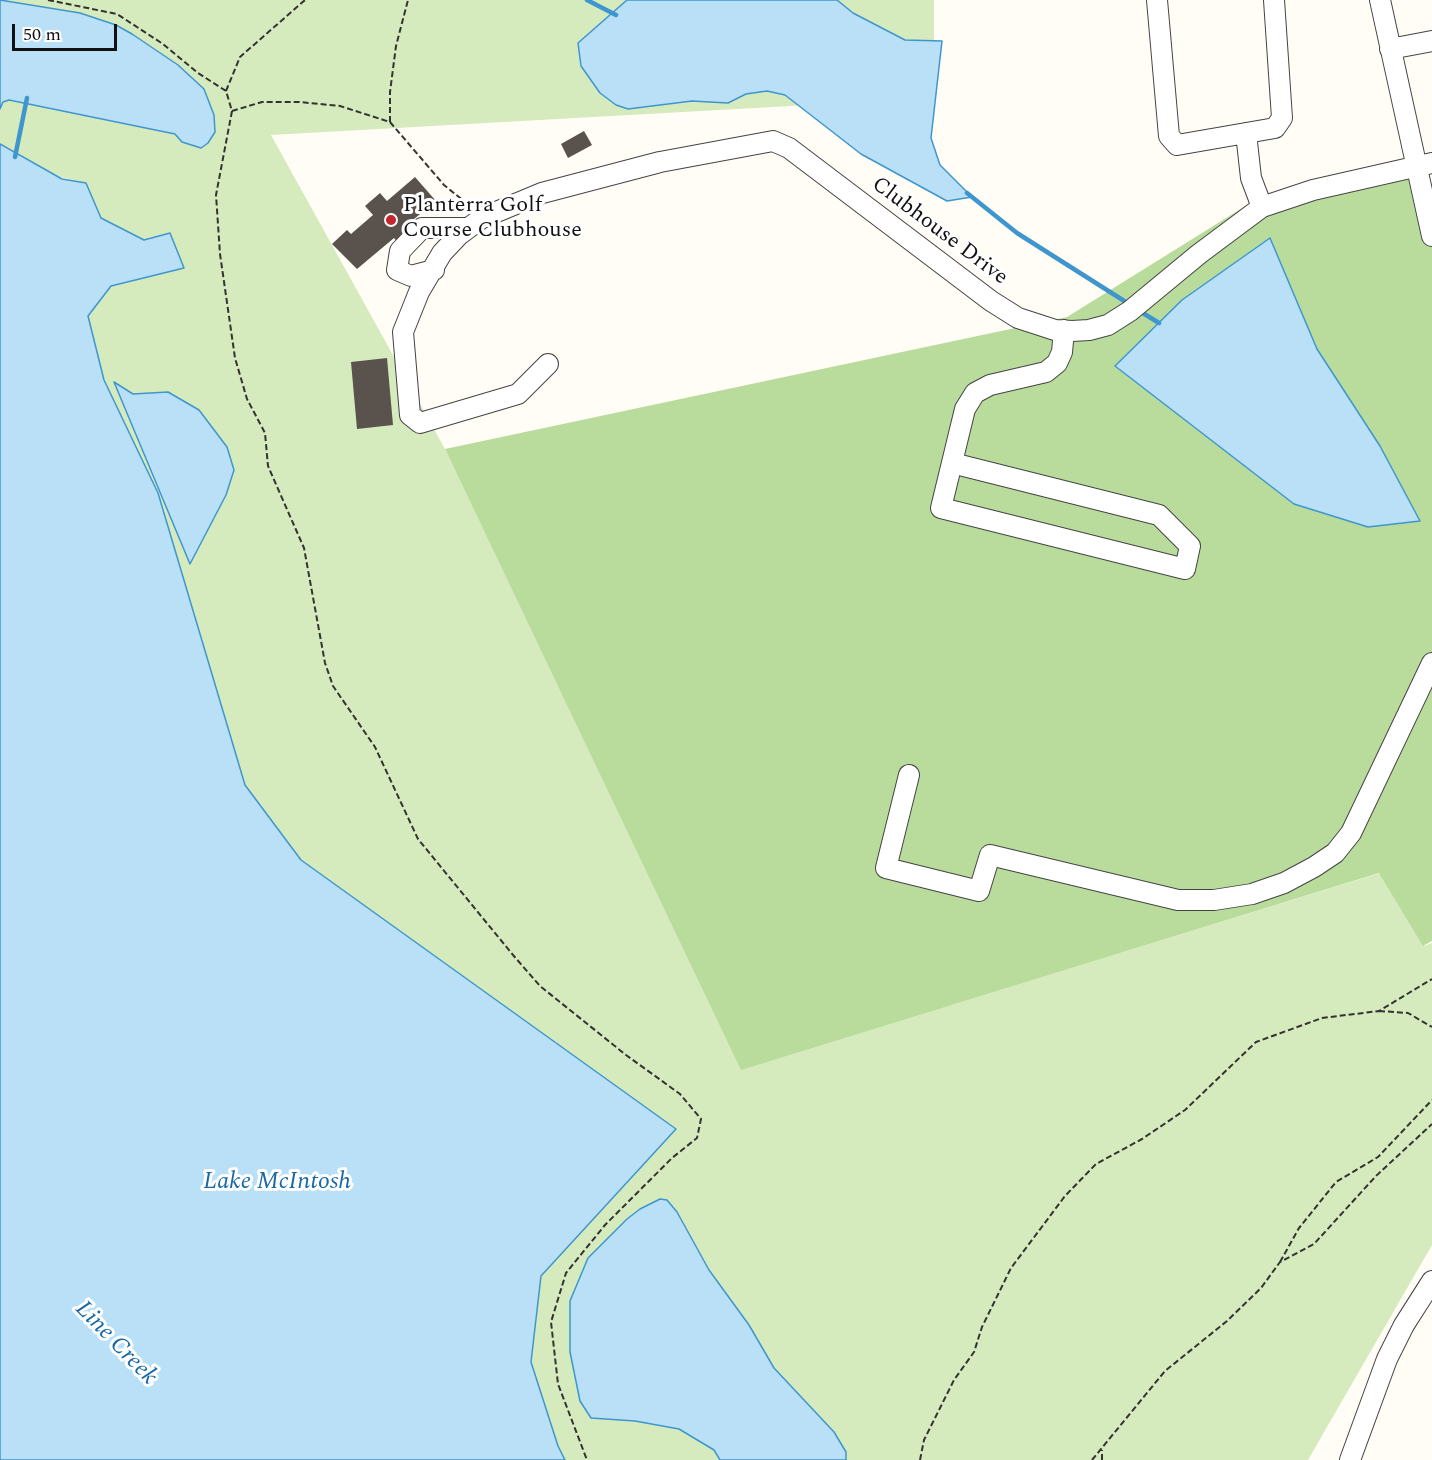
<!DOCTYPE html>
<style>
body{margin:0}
#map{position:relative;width:1432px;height:1460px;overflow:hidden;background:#fffdf5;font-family:Spectral,serif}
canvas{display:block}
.scale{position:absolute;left:12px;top:24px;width:105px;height:27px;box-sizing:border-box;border:3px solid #111;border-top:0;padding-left:8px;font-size:18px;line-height:21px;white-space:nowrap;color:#111;-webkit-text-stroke:4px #fff;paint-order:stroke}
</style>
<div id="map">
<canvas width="1432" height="1460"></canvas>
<div class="scale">50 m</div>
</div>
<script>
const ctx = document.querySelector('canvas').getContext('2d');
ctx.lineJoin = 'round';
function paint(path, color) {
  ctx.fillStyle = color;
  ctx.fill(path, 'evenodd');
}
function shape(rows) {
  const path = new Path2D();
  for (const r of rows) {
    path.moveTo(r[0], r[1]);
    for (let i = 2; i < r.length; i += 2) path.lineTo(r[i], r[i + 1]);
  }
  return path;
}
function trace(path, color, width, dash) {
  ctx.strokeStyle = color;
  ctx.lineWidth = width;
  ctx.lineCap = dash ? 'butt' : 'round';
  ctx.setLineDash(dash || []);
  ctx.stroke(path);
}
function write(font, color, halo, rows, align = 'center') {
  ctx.font = font + ' Spectral,serif';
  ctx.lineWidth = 6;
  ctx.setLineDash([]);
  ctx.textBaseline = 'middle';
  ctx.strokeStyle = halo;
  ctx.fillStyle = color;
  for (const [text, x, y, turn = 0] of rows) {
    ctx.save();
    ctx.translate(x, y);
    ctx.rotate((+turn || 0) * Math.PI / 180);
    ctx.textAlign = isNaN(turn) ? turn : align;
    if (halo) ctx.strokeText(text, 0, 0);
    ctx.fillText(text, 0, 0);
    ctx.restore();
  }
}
const green = shape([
 [0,0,934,0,934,98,271,135,445,449,742,1069,1380,873,1424,946,1432,943,1432,1245,1308,1460,565,1460,558,1446,531,1362,541,1276,676,1129,301,860,245,785,158,493,104,380,88,316,111,286,183,268,144,240,101,218,86,183,0,163]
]);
const forest = shape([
 [1410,163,1432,235,1432,941,1423,946,1379,873,741,1070,445,449,1067,317,1255,200]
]);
const water = shape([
 [0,0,80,13,116,25,132,34,178,65,204,89,214,115,215,132,208,143,201,148,182,142,175,134,9,100,3,102,0,109,0,0],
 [627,0,837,0,853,13,905,40,942,41,931,138,940,165,972,197,947,201,861,154,785,95,767,91,746,94,728,103,692,101,628,109,616,105,600,93,581,66,578,43,627,0],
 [0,144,62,179,86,183,101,218,144,240,170,233,184,268,111,286,88,316,104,380,158,493,245,785,301,860,676,1129,541,1276,531,1362,558,1446,565,1460,0,1460,0,144],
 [1270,238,1317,349,1380,446,1420,521,1368,527,1294,504,1115,366,1182,300,1270,238],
 [114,382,133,394,168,392,199,410,227,447,234,470,226,495,190,564,114,382],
 [660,1199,667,1200,677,1212,709,1270,749,1325,774,1368,834,1432,846,1452,846,1460,720,1460,714,1450,679,1429,635,1421,591,1418,580,1401,570,1352,570,1301,588,1258,627,1219,640,1209,660,1199]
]);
const stream = shape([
 [587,0,616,15],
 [15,157,27,98],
 [967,193,1017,233,1129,304],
 [1138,310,1159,323]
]);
const building = shape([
 [584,131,592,145,568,158,561,144],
 [415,177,436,201,408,224,421,239,406,252,394,238,357,269,332,244,347,230,351,234,373,215,365,206,380,193,387,201],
 [387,358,393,425,357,429,351,362]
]);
const path = shape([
 [48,0,117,14,163,44,198,73,226,91,232,111,216,195,220,254,235,358,247,399,265,433,268,466,304,548,325,663,333,686,375,747,418,839,513,955,540,986,626,1055,680,1094,701,1119,697,1138,672,1158,605,1225,566,1273,551,1322,558,1384,587,1460],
 [226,91,240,57,305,0],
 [232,111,262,102,299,102,340,106,390,122,444,185,470,206],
 [390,122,390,92,396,46,408,0],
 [1379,1011,1408,1013,1432,1027],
 [1280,1262,1299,1228,1336,1182,1378,1157,1432,1100],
 [920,1460,924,1440,954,1380,974,1352,982,1327,1011,1268,1065,1196,1096,1164,1142,1139,1185,1110,1256,1042,1322,1018,1379,1011,1432,979],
 [1092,1460,1165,1371,1227,1321,1261,1288,1280,1262,1314,1244,1376,1176,1432,1124],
 [1102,1460,1102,1450]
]);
const minor = shape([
 [1157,0,1169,136,1177,145,1275,128,1282,118,1274,0],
 [1380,0,1432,236],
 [1390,49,1432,41],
 [1246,133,1251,178,1262,207],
 [434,270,411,276,397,270,400,251,422,228,468,228],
 [548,364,518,394,420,423,410,415,403,332,419,292,442,253,459,235,482,218,542,193,660,162,773,141,789,148,991,301,1018,318,1055,330,1072,331,1089,330,1108,325,1130,311,1199,254,1262,207,1313,190,1432,163],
 [952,463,1159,515,1190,546,1185,569,941,508,965,409,975,393,990,385,1046,372,1057,363,1062,352,1064,330],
 [909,775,886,868,979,891,990,855,1178,900,1214,900,1252,894,1284,883,1314,867,1335,853,1351,833,1432,663],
 [1350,1460,1387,1359,1404,1325,1432,1281]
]);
const markers = [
 [391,220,6,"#c4262e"]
];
const poiNames = [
 ["Planterra Golf",403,207],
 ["Course Clubhouse",403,232]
];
const streetNames = [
 ["Clubhouse Drive",939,232,37]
];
const waterNames = [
 ["Lake McIntosh",277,1183],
 ["Line Creek",115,1344,46]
];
paint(green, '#d5ebbd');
paint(forest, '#b9dc9c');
paint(water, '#b9e0f7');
trace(water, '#3f96cf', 1.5);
trace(stream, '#3f96cf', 4.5);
paint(building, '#5a524d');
trace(minor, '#444', 22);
trace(path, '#333', 2, [6, 3]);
trace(minor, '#fff', 20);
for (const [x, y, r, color] of markers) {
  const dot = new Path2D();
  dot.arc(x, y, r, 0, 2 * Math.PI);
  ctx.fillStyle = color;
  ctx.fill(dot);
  trace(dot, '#fff', 2);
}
write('22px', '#111', '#fff', poiNames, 'left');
write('22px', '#111', '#fff', streetNames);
write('italic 24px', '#1768a6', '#fff', waterNames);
</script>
